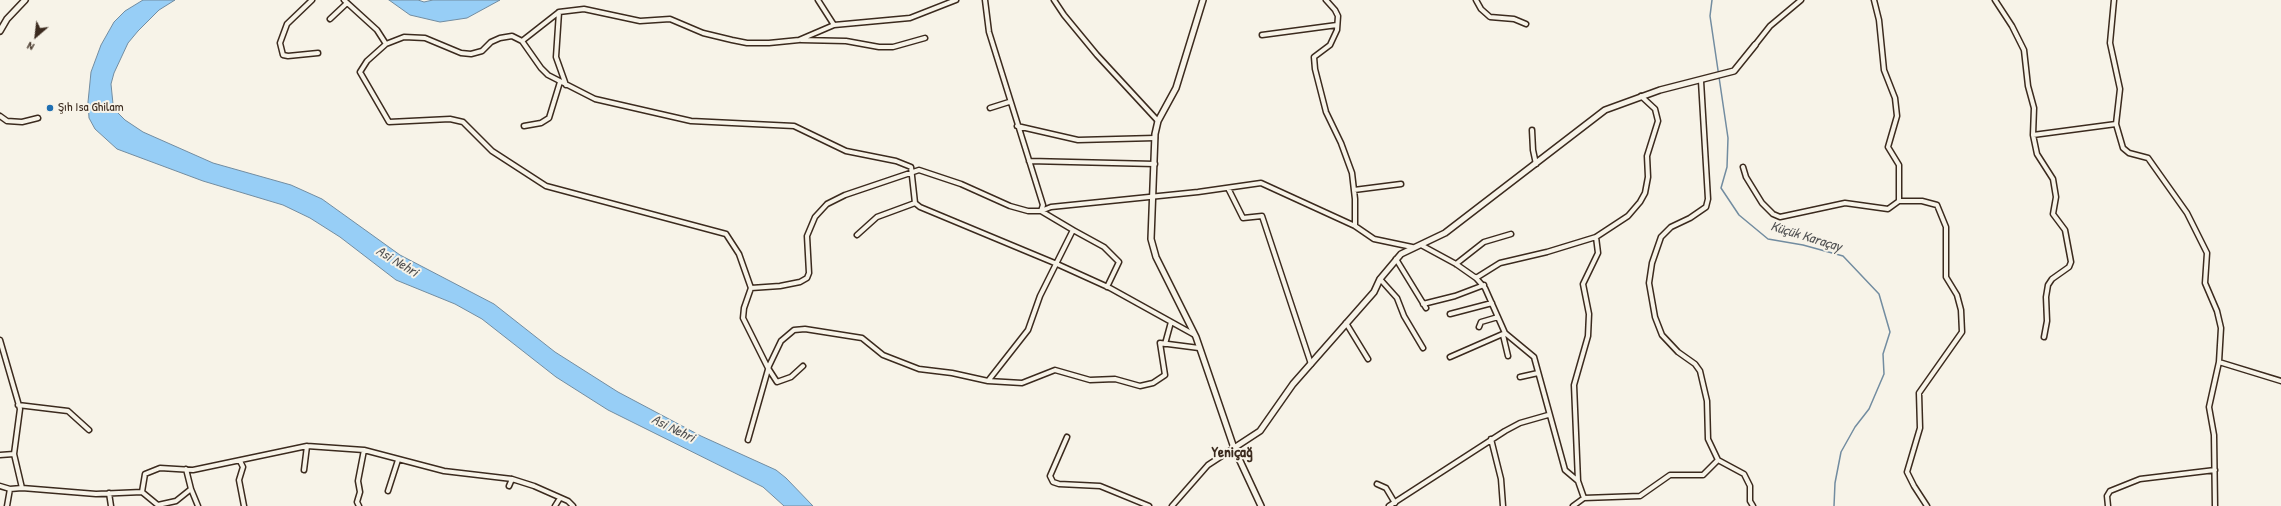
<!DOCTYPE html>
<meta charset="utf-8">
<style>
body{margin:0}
#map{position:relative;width:2281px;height:506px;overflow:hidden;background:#f7f3e8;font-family:"Patrick Hand",sans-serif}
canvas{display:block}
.north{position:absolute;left:16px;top:16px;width:40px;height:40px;-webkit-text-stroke:3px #f7f3e8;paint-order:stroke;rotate:208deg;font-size:11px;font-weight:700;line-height:16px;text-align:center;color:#3b2a1e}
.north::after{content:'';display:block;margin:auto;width:14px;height:18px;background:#3b2a1e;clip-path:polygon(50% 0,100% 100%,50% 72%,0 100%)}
</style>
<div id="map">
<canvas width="2281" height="506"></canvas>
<div class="north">N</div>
</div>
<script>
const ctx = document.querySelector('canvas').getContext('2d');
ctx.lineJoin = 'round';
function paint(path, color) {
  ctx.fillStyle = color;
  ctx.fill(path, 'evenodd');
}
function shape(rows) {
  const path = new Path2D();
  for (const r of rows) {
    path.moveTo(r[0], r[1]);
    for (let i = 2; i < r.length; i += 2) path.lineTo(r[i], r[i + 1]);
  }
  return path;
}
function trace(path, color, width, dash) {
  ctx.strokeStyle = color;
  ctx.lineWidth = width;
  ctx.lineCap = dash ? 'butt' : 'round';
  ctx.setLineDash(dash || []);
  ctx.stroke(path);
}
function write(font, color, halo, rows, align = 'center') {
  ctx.font = font + ' "Patrick Hand",sans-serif';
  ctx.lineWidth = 4;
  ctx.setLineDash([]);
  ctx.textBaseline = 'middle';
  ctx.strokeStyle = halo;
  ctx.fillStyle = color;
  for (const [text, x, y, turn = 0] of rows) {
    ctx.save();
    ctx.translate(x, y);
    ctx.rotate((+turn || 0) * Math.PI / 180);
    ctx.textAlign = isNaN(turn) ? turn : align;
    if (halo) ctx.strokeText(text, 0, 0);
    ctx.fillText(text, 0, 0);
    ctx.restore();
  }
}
const water = shape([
 [143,0,175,0,159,10,138,31,128,43,114,73,111,84,113,104,117,112,125,120,143,132,213,163,291,185,322,199,400,255,494,304,555,352,618,392,701,436,776,470,786,478,813,506,784,506,763,487,608,410,556,377,482,319,455,304,396,280,340,237,310,218,283,205,203,181,117,149,95,129,89,118,88,102,91,72,101,45,114,22,125,11,143,0],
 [389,0,418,0,424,2,433,0,500,0,467,18,440,22,410,15,389,0]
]);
const stream = shape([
 [1712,0,1710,16,1728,138,1727,167,1721,188,1739,215,1768,239,1803,245,1843,256,1879,294,1890,332,1883,354,1884,374,1869,409,1855,427,1841,452,1835,483,1834,506]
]);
const minor = shape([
 [312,0,287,24,280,43,283,55,288,56,318,53],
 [344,0,377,30,386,44],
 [818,0,834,25],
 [1054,0,1064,15,1097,55,1158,121],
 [1326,0,1335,10,1338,16,1337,30,1330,45,1314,57,1315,69,1326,112,1341,143,1352,173,1355,199,1355,226],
 [1476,0,1481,9,1490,17,1514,19,1526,24],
 [1995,0,2012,26,2024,50,2028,86,2034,108,2033,135,2037,154,2053,179,2056,197,2053,214,2065,230,2071,262,2069,267,2052,279,2048,285,2046,297,2047,321,2044,337],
 [2114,0,2110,43,2120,89,2116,124,2123,148,2129,153,2148,158,2187,213,2207,253,2205,283,2217,311,2221,328,2219,362,2209,407,2214,435,2215,506],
 [559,12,556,57,566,85],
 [330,19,347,3],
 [1262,35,1337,25],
 [801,40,846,41,879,47,893,47,925,38],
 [522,41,559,12,584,9,640,21,670,19,703,33,732,40,747,43,769,43,799,40,834,25,910,18,956,0],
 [1755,45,1770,26,1801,0],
 [1701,81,1708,199,1706,207,1690,218,1671,227,1661,237,1652,263,1649,283,1655,317,1662,335,1678,352,1695,364,1700,371,1707,401,1708,439,1718,460,1744,474,1750,486,1750,501,1753,506],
 [990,108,1009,102],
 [0,116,7,121,22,122,38,118],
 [524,126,541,123,549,118,560,82],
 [1017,126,1078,140,1155,138],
 [1532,130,1533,150,1536,164],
 [2033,135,2116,124],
 [1029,161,1155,164],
 [1743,167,1746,177,1762,203,1773,214,1780,217,1845,203,1888,209,1899,201,1899,165,1888,147,1897,116,1895,98,1884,70,1879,20,1874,0],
 [1228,188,1243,218,1262,216,1311,364],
 [1354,190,1401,184],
 [1899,201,1922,201,1937,205,1946,227,1946,277,1957,295,1961,310,1962,332,1919,393,1920,428,1907,472,1914,486,1927,506],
 [1073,230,1104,247,1119,262,1107,287],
 [857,235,877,217,915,203],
 [1421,245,1456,264,1476,278,1485,288,1505,333,1534,357,1565,470,1578,481,1584,498],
 [1396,259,1426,308],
 [1456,264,1484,242,1511,234],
 [1476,278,1500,263,1547,252,1596,237,1628,216,1640,202,1645,193,1648,177,1647,156,1658,121,1655,109,1641,96],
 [1380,279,1397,298,1404,316,1423,348],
 [751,288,780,286,800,282,807,278,809,273,807,236,815,217,827,204,845,195,919,170,961,184,1010,206,1028,211,1041,211,1051,207,1198,192,1261,183,1355,226,1374,239,1412,247],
 [1423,304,1455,296,1484,285],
 [1450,314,1492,303],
 [1346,323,1368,359],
 [1479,327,1481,322,1498,317],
 [1503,335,1508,356],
 [0,340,20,409,14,454,22,488],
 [1165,344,1171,322],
 [1450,357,1505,333],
 [2219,362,2281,381],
 [803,366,791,377,777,382,768,368,743,318,744,308,751,288,739,254,726,234,546,186,492,151,463,122,450,119,389,122,360,72,367,61,386,44,404,37,425,38,461,53,471,54,482,51,491,42,500,38,512,36,522,41,541,68,548,75,595,99,691,121,794,126,846,151,896,161,911,167,915,203,920,207,1057,264,1110,288,1193,334],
 [1520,377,1538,373],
 [988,381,1022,383,1055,370,1090,380,1115,379,1140,386,1153,383,1165,375,1160,343,1199,348],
 [18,405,68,411,89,430],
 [1067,437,1050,476,1053,482,1059,484,1100,486,1149,506],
 [1491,439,1501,479,1503,506],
 [748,440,769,366,781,341,794,330,805,329,862,338,883,355,919,369,952,373,988,381,1028,330,1040,296,1073,230,1041,211,1043,205,989,32,985,0],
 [0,455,14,454],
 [240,461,243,467,239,480,244,506],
 [186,469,191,489],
 [304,470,307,446],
 [1578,481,1574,385,1588,336,1589,314,1583,284,1598,253,1596,237],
 [1377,484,1386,488,1395,503],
 [0,486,10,489],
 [509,486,512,479],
 [388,491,398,460],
 [142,492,145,474,160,468,193,470,307,446,364,450,444,471,512,479,534,486,568,501,573,506],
 [109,493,111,506],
 [158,505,176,501,191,489,198,506],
 [7,506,10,489,22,488,96,494,142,492,159,506],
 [359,506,357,502,360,492,358,481,364,450],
 [555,506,560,498],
 [1172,506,1208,465,1234,448],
 [1389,506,1505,431,1520,423,1548,415],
 [1573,506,1584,498,1640,496,1670,475,1703,475,1718,460],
 [2108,506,2107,496,2110,491,2140,479,2215,470]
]);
const tertiary = shape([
 [1203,0,1176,88,1158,121,1155,134,1151,239,1156,257,1196,337,1234,448,1261,506],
 [0,31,7,19,25,0],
 [1234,448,1260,431,1293,384,1374,292,1380,279,1401,254,1445,233,1605,110,1660,90,1734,71,1755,45]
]);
const markers = [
 [50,108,4,"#1f6fb2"]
];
const poiNames = [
 ["Şıh Isa Ghilam",58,108]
];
const waterNames = [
 ["Küçük Karaçay",1806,237,17],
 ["Asi Nehri",397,262,31],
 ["Asi Nehri",673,429,26]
];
const quarterNames = [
 ["Yeniçağ",1232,453]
];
paint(water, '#97cef6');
trace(water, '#728ca0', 1);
trace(stream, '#728ca0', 1.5);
trace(minor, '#3b2a1e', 7);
trace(tertiary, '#3b2a1e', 8);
trace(minor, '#f7f3e8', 4);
trace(tertiary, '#f7f3e8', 5);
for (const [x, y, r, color] of markers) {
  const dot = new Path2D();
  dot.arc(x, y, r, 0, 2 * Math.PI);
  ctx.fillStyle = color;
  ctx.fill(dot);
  trace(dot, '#f7f3e8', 1.5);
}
write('13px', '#3b2a1e', '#f7f3e8', poiNames, 'left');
write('italic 14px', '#525354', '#f7f3e8', waterNames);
write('bold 15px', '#3b2a1e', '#f7f3e8', quarterNames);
</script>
